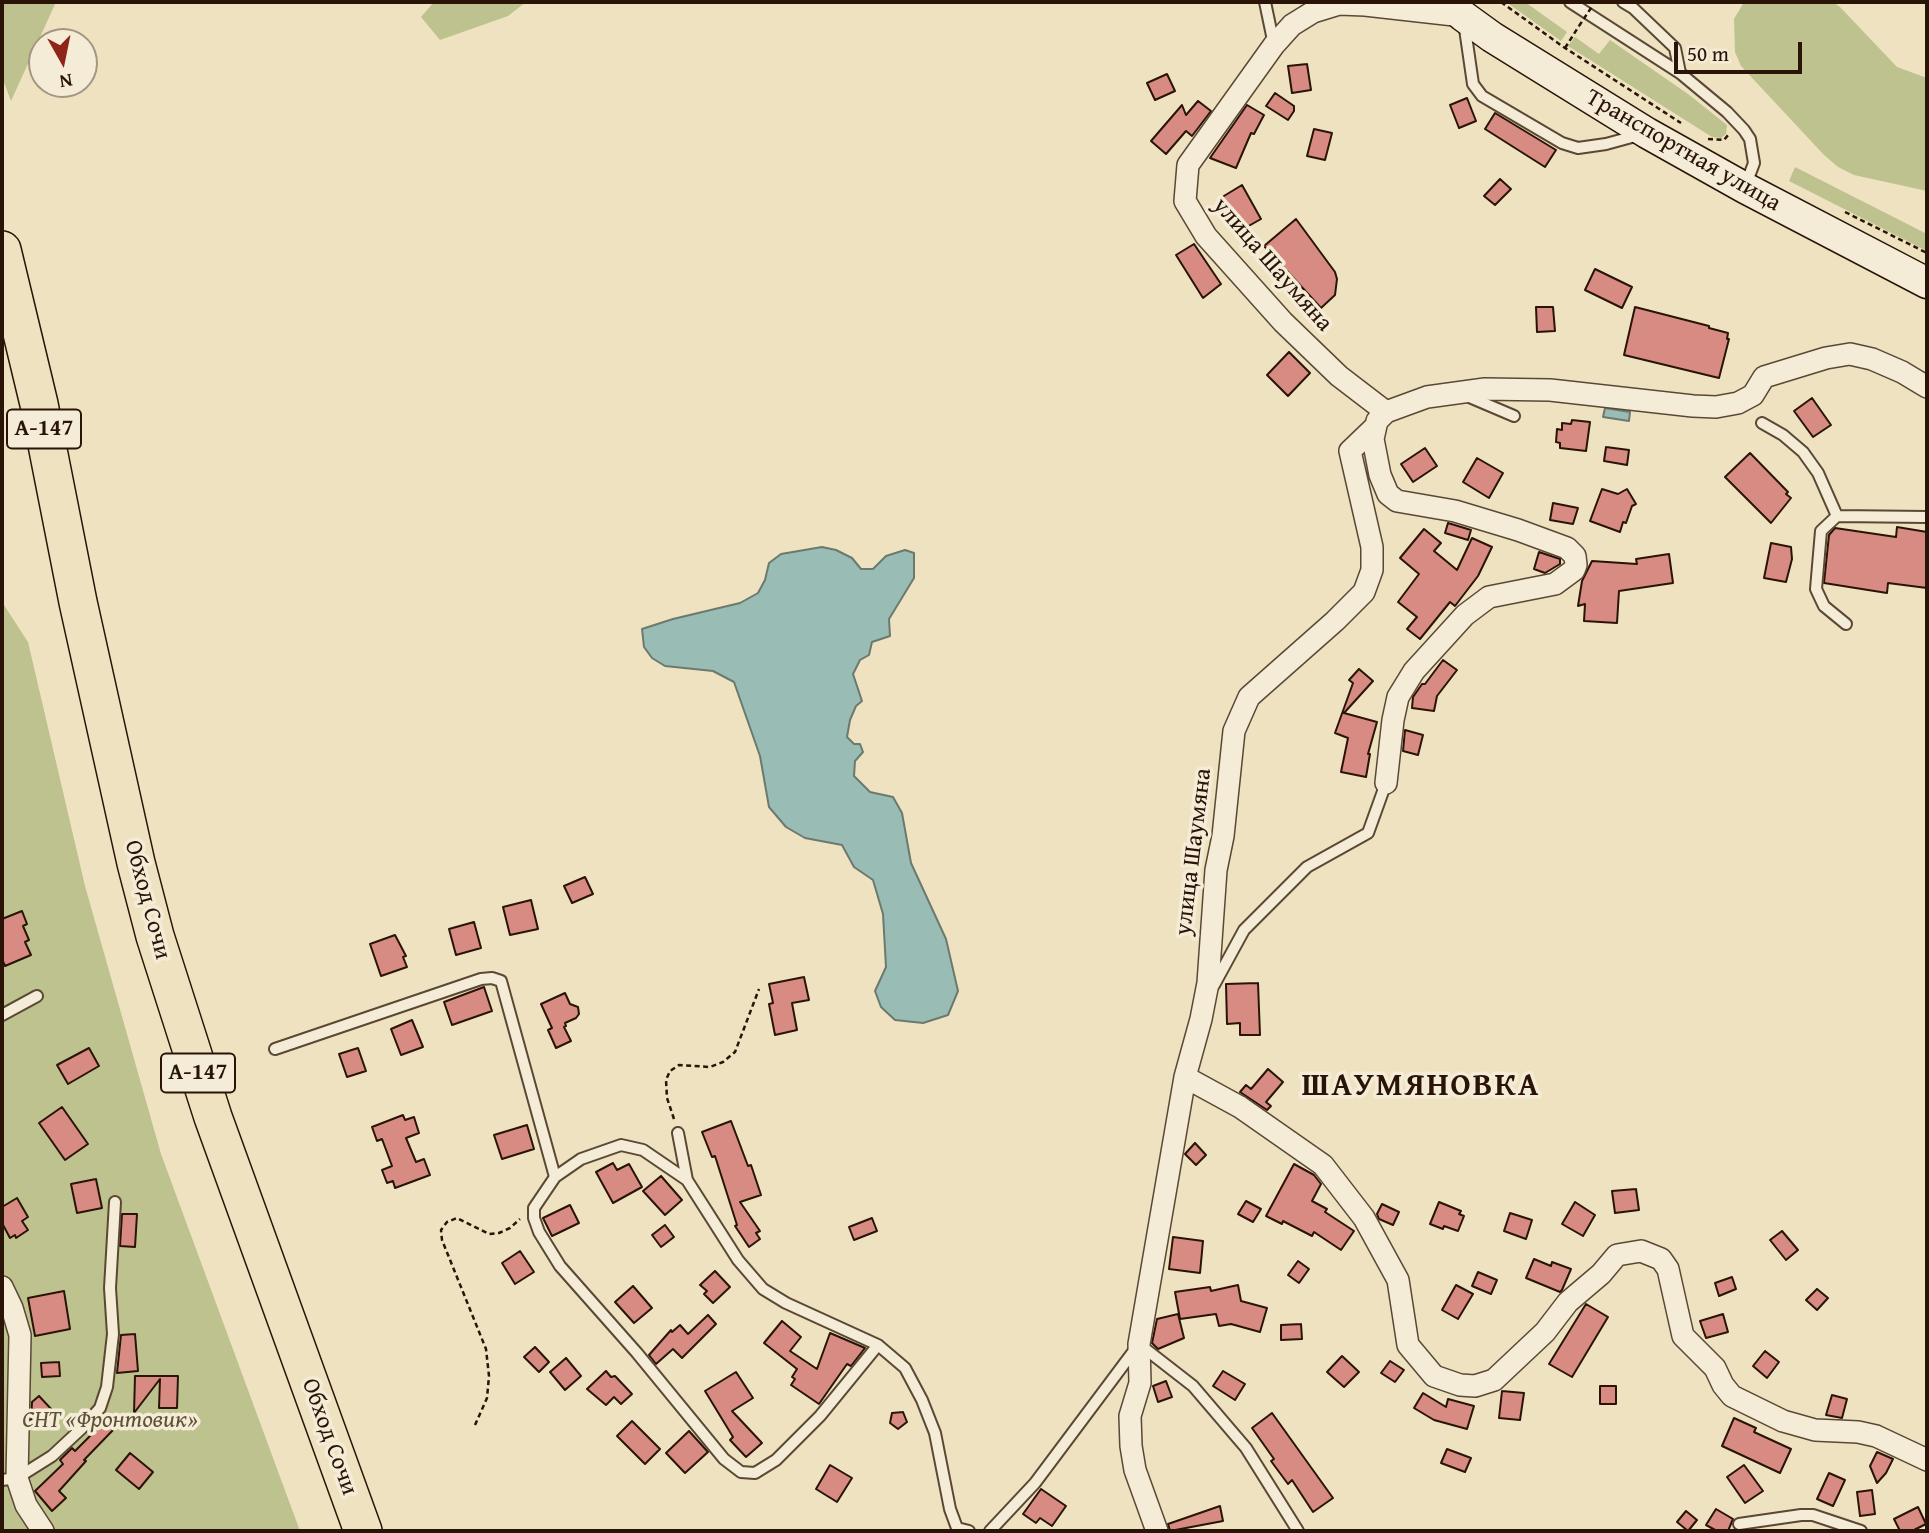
<!DOCTYPE html>
<meta charset="utf-8">
<style>
body{margin:0}
#map{position:relative;width:1929px;height:1533px;overflow:hidden;background:#eee2c0;font-family:"Gentium Book Plus",serif}
canvas{display:block}
.frame{position:absolute;inset:0;border:4px solid #291407;pointer-events:none}
.north{position:absolute;left:28px;top:28px;width:70px;height:70px;box-sizing:border-box;background:#f4ecd6;border:2px solid #a39683;border-radius:50%;rotate:171deg;font-size:19px;font-weight:700;line-height:28px;text-align:center;color:#291407}
.north::after{content:'';display:block;margin:auto;width:24px;height:32px;background:#8f2418;clip-path:polygon(50% 0,100% 100%,50% 72%,0 100%)}
.scale{position:absolute;left:1674px;top:42px;width:128px;height:32px;box-sizing:border-box;border:4px solid #291407;border-top:0;padding-left:9px;font-size:21px;line-height:24px;white-space:nowrap;color:#291407;-webkit-text-stroke:5px #f4ecd6;paint-order:stroke}
</style>
<div id="map">
<canvas width="1929" height="1533"></canvas>
<div class="frame"></div>
<div class="north">N</div>
<div class="scale">50 m</div>
</div>
<script>
const ctx = document.querySelector('canvas').getContext('2d');
ctx.lineJoin = 'round';
function paint(path, color) {
  ctx.fillStyle = color;
  ctx.fill(path, 'evenodd');
}
function shape(rows) {
  const path = new Path2D();
  for (const r of rows) {
    path.moveTo(r[0], r[1]);
    for (let i = 2; i < r.length; i += 2) path.lineTo(r[i], r[i + 1]);
  }
  return path;
}
function trace(path, color, width, dash) {
  ctx.strokeStyle = color;
  ctx.lineWidth = width;
  ctx.lineCap = dash ? 'butt' : 'round';
  ctx.setLineDash(dash || []);
  ctx.stroke(path);
}
function write(font, color, halo, rows, align = 'center') {
  ctx.font = font + ' "Gentium Book Plus",serif';
  ctx.lineWidth = 7;
  ctx.setLineDash([]);
  ctx.textBaseline = 'middle';
  ctx.strokeStyle = halo;
  ctx.fillStyle = color;
  for (const [text, x, y, turn = 0] of rows) {
    ctx.save();
    ctx.translate(x, y);
    ctx.rotate((+turn || 0) * Math.PI / 180);
    ctx.textAlign = isNaN(turn) ? turn : align;
    if (halo) ctx.strokeText(text, 0, 0);
    ctx.fillText(text, 0, 0);
    ctx.restore();
  }
}
const green = shape([
 [2,2,56,2,11,101,2,77],
 [434,2,526,2,508,16,440,40,421,17],
 [1506,2,1525,2,1567,32,1561,41],
 [1744,2,1833,2,1840,7,1897,67,1927,78,1927,191,1854,175,1838,167,1824,155,1741,66,1735,52,1734,19],
 [1575,37,1599,54,1610,40,1688,94,1727,125,1726,134,1721,138,1712,137,1568,46],
 [1795,167,1927,234,1927,251,1789,181],
 [2,602,28,642,85,886,161,1154,300,1531,2,1531]
]);
const water = shape([
 [1605,408,1630,412,1629,421,1603,417,1605,408],
 [822,547,836,550,852,558,861,569,873,569,886,556,905,550,914,553,914,578,889,619,890,636,872,642,869,655,860,660,853,674,862,701,856,706,850,720,847,737,854,744,860,744,863,752,855,761,854,776,870,792,893,797,902,813,911,863,946,939,958,991,948,1015,923,1023,895,1020,881,1007,875,991,886,967,883,914,873,880,854,867,842,845,805,838,786,827,769,807,760,756,734,682,713,671,665,666,652,658,644,647,642,629,673,619,740,603,758,593,765,580,769,563,781,554,822,547]
]);
const building = shape([
 [1307,64,1311,90,1292,93,1288,66,1307,64],
 [1167,74,1175,91,1155,100,1147,83,1167,74],
 [1275,93,1294,106,1294,111,1288,120,1266,106,1275,93],
 [1467,98,1476,121,1459,128,1450,105,1467,98],
 [1198,101,1211,111,1192,136,1186,131,1166,154,1151,141,1182,105,1186,115,1198,101],
 [1247,105,1264,115,1254,134,1251,133,1236,168,1210,158,1247,105],
 [1495,113,1556,150,1545,167,1485,129,1495,113],
 [1314,129,1332,133,1325,160,1307,156,1314,129],
 [1500,179,1511,189,1495,205,1484,196,1500,179],
 [1242,185,1261,219,1238,232,1219,199,1242,185],
 [1296,219,1335,272,1337,279,1335,295,1321,308,1264,246,1296,219],
 [1194,244,1221,284,1203,298,1176,255,1194,244],
 [1595,269,1632,287,1622,308,1585,290,1595,269],
 [1536,307,1553,307,1555,331,1537,332,1536,307],
 [1635,307,1709,326,1709,328,1728,333,1727,339,1729,339,1719,378,1624,355,1635,307],
 [1289,352,1310,373,1288,396,1267,375,1289,352],
 [1812,398,1831,425,1813,437,1794,411,1812,398],
 [1572,420,1590,422,1586,451,1560,448,1560,443,1556,442,1557,429,1562,430,1562,423,1571,424,1572,420],
 [1606,447,1629,450,1627,465,1604,461,1606,447],
 [1425,448,1437,466,1413,482,1401,464,1425,448],
 [1750,453,1788,492,1786,494,1791,498,1771,523,1725,477,1750,453],
 [1477,458,1503,473,1489,498,1463,482,1477,458],
 [1602,489,1618,494,1627,489,1636,504,1632,506,1626,523,1623,522,1620,532,1590,521,1602,489],
 [1553,503,1578,508,1573,524,1550,520,1553,503],
 [1448,523,1471,530,1468,540,1445,533,1448,523],
 [1897,527,1927,532,1927,588,1888,583,1887,593,1824,583,1829,535,1835,528,1896,537,1897,527],
 [1424,529,1441,543,1434,551,1457,570,1472,538,1492,547,1478,576,1455,606,1450,602,1420,639,1407,629,1417,617,1398,602,1419,574,1400,558,1424,529],
 [1771,543,1791,547,1792,559,1786,582,1764,578,1771,543],
 [1539,552,1560,559,1560,564,1545,573,1534,569,1539,552],
 [1669,554,1673,583,1619,591,1617,623,1584,621,1585,604,1578,606,1582,581,1592,561,1637,564,1636,559,1669,554],
 [1443,660,1457,670,1437,696,1434,711,1412,708,1413,697,1422,684,1425,684,1443,660],
 [1359,669,1373,681,1344,713,1377,722,1368,754,1370,754,1366,777,1341,772,1348,738,1335,733,1353,683,1349,680,1359,669],
 [1405,730,1423,735,1418,755,1403,751,1405,730],
 [585,877,593,894,572,903,564,886,585,877],
 [531,900,538,929,510,935,503,907,531,900],
 [22,911,27,924,23,926,29,940,25,942,31,955,5,966,2,959,2,919,22,911],
 [474,922,481,948,456,955,449,929,474,922],
 [395,935,406,956,403,957,407,967,381,976,370,944,395,935],
 [804,977,809,1000,792,1003,797,1030,775,1035,769,1004,773,1003,769,984,804,977],
 [1258,983,1260,1035,1240,1035,1240,1023,1227,1024,1226,984,1258,983],
 [484,987,492,1011,452,1025,444,1002,484,987],
 [565,993,570,1004,578,1007,579,1014,576,1018,565,1023,566,1026,564,1027,571,1041,556,1048,548,1030,552,1028,541,1004,565,993],
 [412,1020,423,1047,401,1055,391,1029,412,1020],
 [89,1048,99,1066,68,1084,57,1065,89,1048],
 [358,1048,366,1071,347,1077,339,1054,358,1048],
 [1268,1069,1283,1082,1266,1102,1271,1106,1267,1110,1240,1092,1246,1085,1251,1089,1268,1069],
 [62,1107,88,1144,65,1160,39,1123,62,1107],
 [403,1115,405,1120,414,1117,419,1133,406,1138,416,1162,424,1159,430,1175,395,1188,393,1181,387,1183,382,1170,392,1166,382,1139,377,1141,372,1127,403,1115],
 [731,1121,748,1166,751,1165,761,1195,740,1202,760,1231,756,1233,760,1239,749,1247,735,1226,737,1225,715,1156,712,1157,702,1132,731,1121],
 [527,1125,534,1149,502,1159,494,1135,527,1125],
 [1195,1143,1206,1155,1196,1165,1185,1154,1195,1143],
 [613,1163,617,1170,629,1164,642,1187,613,1203,596,1172,613,1163],
 [1294,1164,1314,1175,1321,1184,1312,1201,1327,1209,1325,1212,1354,1231,1341,1250,1314,1232,1312,1236,1283,1221,1282,1224,1266,1216,1294,1164],
 [661,1176,682,1200,665,1215,643,1191,661,1176],
 [96,1179,102,1208,77,1213,71,1184,96,1179],
 [1636,1189,1639,1210,1615,1213,1612,1191,1636,1189],
 [17,1198,28,1217,22,1221,28,1230,16,1238,15,1235,10,1238,2,1223,2,1207,17,1198],
 [1246,1201,1261,1209,1253,1222,1238,1214,1246,1201],
 [1439,1202,1461,1211,1459,1214,1464,1216,1458,1231,1444,1226,1443,1229,1430,1224,1439,1202],
 [1575,1202,1595,1215,1583,1236,1562,1224,1575,1202],
 [1382,1204,1399,1212,1393,1225,1379,1219,1377,1214,1382,1204],
 [570,1205,579,1223,552,1236,543,1218,570,1205],
 [1510,1213,1532,1220,1526,1239,1504,1231,1510,1213],
 [122,1214,137,1214,135,1247,120,1246,122,1214],
 [872,1218,877,1231,854,1240,849,1227,872,1218],
 [665,1225,674,1237,661,1247,652,1235,665,1225],
 [1782,1231,1798,1250,1786,1260,1770,1240,1782,1231],
 [1173,1237,1203,1241,1200,1273,1169,1269,1173,1237],
 [520,1251,534,1272,515,1284,502,1263,520,1251],
 [1534,1259,1551,1266,1552,1262,1571,1269,1562,1290,1560,1292,1526,1278,1534,1259],
 [1298,1261,1309,1269,1299,1283,1288,1275,1298,1261],
 [715,1271,730,1287,713,1303,704,1294,707,1291,700,1285,715,1271],
 [1478,1272,1497,1280,1491,1294,1472,1286,1478,1272],
 [1732,1277,1736,1289,1719,1296,1715,1283,1732,1277],
 [1238,1285,1241,1301,1267,1308,1260,1332,1231,1324,1219,1326,1216,1314,1180,1319,1175,1292,1210,1287,1211,1291,1238,1285],
 [1456,1285,1473,1294,1458,1319,1442,1310,1456,1285],
 [633,1286,652,1308,634,1323,615,1302,633,1286],
 [1817,1289,1828,1298,1817,1310,1806,1300,1817,1289],
 [64,1291,70,1329,35,1336,28,1298,64,1291],
 [1586,1304,1608,1317,1572,1377,1549,1364,1586,1304],
 [1178,1314,1184,1338,1158,1349,1152,1343,1157,1319,1178,1314],
 [1723,1314,1728,1332,1706,1338,1700,1321,1723,1314],
 [708,1315,716,1324,682,1358,673,1349,656,1364,649,1355,671,1330,672,1332,680,1325,688,1334,708,1315],
 [782,1321,801,1337,790,1351,817,1369,830,1333,865,1348,851,1366,847,1364,819,1404,791,1385,795,1379,792,1377,797,1369,764,1343,782,1321],
 [1301,1324,1302,1339,1281,1340,1281,1325,1301,1324],
 [135,1334,138,1371,117,1373,121,1335,135,1334],
 [535,1347,549,1362,539,1372,524,1357,535,1347],
 [1765,1351,1779,1362,1767,1378,1753,1366,1765,1351],
 [1342,1356,1359,1372,1344,1387,1327,1372,1342,1356],
 [566,1358,581,1376,565,1390,550,1372,566,1358],
 [1390,1361,1404,1370,1395,1382,1381,1373,1390,1361],
 [59,1362,60,1376,42,1377,41,1363,59,1362],
 [606,1371,611,1377,615,1376,632,1394,621,1404,614,1397,606,1405,587,1389,606,1371],
 [1223,1371,1245,1384,1235,1400,1213,1386,1223,1371],
 [736,1372,753,1398,732,1411,762,1443,746,1457,730,1440,733,1437,705,1391,736,1372],
 [135,1376,178,1376,177,1408,159,1408,160,1379,134,1413,135,1376],
 [1166,1381,1172,1397,1158,1402,1153,1386,1166,1381],
 [1600,1386,1616,1386,1616,1404,1600,1404,1600,1386],
 [1502,1391,1524,1393,1520,1420,1499,1418,1502,1391],
 [1423,1393,1446,1407,1448,1399,1474,1406,1467,1429,1434,1420,1414,1408,1423,1393],
 [1832,1395,1847,1399,1842,1418,1826,1415,1832,1395],
 [39,1396,53,1411,35,1427,31,1423,32,1402,39,1396],
 [903,1412,907,1422,898,1429,890,1423,892,1413,903,1412],
 [1272,1413,1333,1498,1313,1512,1292,1480,1288,1484,1271,1461,1274,1459,1252,1428,1272,1413],
 [1734,1418,1756,1428,1754,1432,1791,1449,1780,1473,1722,1446,1734,1418],
 [105,1421,114,1429,84,1460,86,1461,59,1491,66,1498,52,1511,35,1491,63,1464,60,1460,72,1448,75,1451,105,1421],
 [632,1421,660,1449,645,1464,617,1436,632,1421],
 [689,1431,708,1452,685,1473,666,1453,689,1431],
 [1447,1449,1471,1458,1465,1472,1441,1463,1447,1449],
 [1877,1452,1893,1459,1886,1473,1877,1483,1870,1466,1877,1452],
 [130,1453,153,1472,139,1489,116,1470,130,1453],
 [830,1465,852,1478,837,1502,816,1489,830,1465],
 [1744,1465,1763,1491,1745,1503,1727,1477,1744,1465],
 [1829,1473,1845,1480,1833,1506,1817,1499,1829,1473],
 [1041,1489,1066,1506,1052,1526,1040,1518,1036,1523,1023,1514,1041,1489],
 [1872,1490,1875,1514,1860,1516,1857,1492,1872,1490],
 [1220,1506,1223,1521,1170,1531,1168,1524,1220,1506],
 [1918,1507,1926,1524,1912,1531,1900,1531,1894,1519,1918,1507],
 [1716,1509,1733,1519,1728,1531,1717,1531,1706,1525,1716,1509],
 [1686,1511,1697,1520,1688,1531,1677,1522,1686,1511]
]);
const path = shape([
 [1501,2,1562,46,1681,123],
 [1565,48,1579,26],
 [1708,139,1724,140,1729,134],
 [1845,212,1927,253],
 [674,1119,667,1098,666,1080,670,1071,679,1065,710,1067,723,1062,735,1052,759,989],
 [475,1425,487,1398,489,1376,486,1349,442,1240,441,1230,447,1222,457,1218,489,1234,499,1233,510,1228,520,1219]
]);
const lane = shape([
 [1265,2,1274,45],
 [1570,2,1680,73,1727,112,1744,130,1750,139,1754,163,1745,187],
 [1623,2,1633,8,1675,48,1680,73],
 [1464,22,1473,84,1482,96,1562,143,1578,148,1606,144,1639,135],
 [1467,396,1514,416],
 [1762,423,1783,435,1803,452,1818,473,1837,516],
 [1846,624,1824,606,1816,589,1821,531,1837,516,1927,517],
 [1214,985,1244,930,1307,867,1368,833,1386,783],
 [2,1015,37,996],
 [275,1049,481,979,492,978,501,981,555,1177],
 [678,1133,687,1180],
 [878,1345,820,1416,776,1460,755,1473,741,1472,724,1459,637,1353,560,1266,539,1232,534,1218,534,1208,555,1177,581,1159,621,1145,643,1150,687,1180,738,1260,763,1289,786,1303,878,1345,905,1368,922,1400,935,1433,950,1509,957,1528,969,1531],
 [2,1480,17,1478,52,1456,82,1428,100,1408,107,1387,113,1334,110,1288,115,1202],
 [1739,1524,1801,1515,1813,1515,1861,1531],
 [990,1531,1035,1483,1139,1344,1193,1386,1246,1448,1298,1531]
]);
const street = shape([
 [1386,412,1339,376,1283,322,1206,236,1185,201,1188,165,1274,45,1292,25,1313,12,1339,4,1365,5,1463,16],
 [1386,783,1393,720,1398,697,1414,671,1465,615,1489,597,1555,584,1574,570,1576,565,1575,556,1567,548,1518,530,1455,511,1397,501,1388,494,1380,475,1373,439,1377,421,1386,412,1427,397,1485,389,1550,390,1693,406,1716,407,1738,403,1753,395,1764,377,1826,358,1850,354,1872,359,1902,372,1927,387],
 [1185,1077,1240,1107,1323,1165,1364,1218,1398,1280,1408,1345,1434,1376,1460,1385,1475,1386,1494,1380,1545,1332,1568,1302,1601,1274,1617,1255,1641,1251,1661,1259,1668,1269,1683,1336,1715,1368,1723,1385,1732,1396,1783,1421,1815,1430,1858,1432,1876,1436,1927,1460],
 [2,1287,12,1308,20,1335,17,1478,26,1505,43,1531],
 [1157,1531,1135,1470,1131,1446,1130,1416,1140,1383,1139,1344,1185,1077,1201,1019,1208,983,1216,870,1223,836,1234,731,1249,697,1335,621,1364,592,1372,570,1372,547,1350,451,1374,428]
]);
const secondary = shape([
 [1448,2,1463,16,1492,37,1647,133,1745,188,1927,283]
]);
const highway = shape([
 [2,250,39,404,78,602,136,863,155,936,213,1117,363,1531]
]);
const pathBridge = shape([
 [1579,26,1593,5]
]);
const shields = [
 [44,429,74],
 [198,1073,74]
];
const shieldNames = [
 ["А-147",44,429],
 ["А-147",198,1073]
];
const streetNames = [
 ["Транспортная улица",1683,151,30],
 ["улица Шаумяна",1272,265,49],
 ["улица Шаумяна",1194,852,-83],
 ["Обход Сочи",147,900,75],
 ["Обход Сочи",329,1437,70]
];
const parkNames = [
 ["СНТ «Фронтовик»",110,1421]
];
const districtNames = [
 ["ШАУМЯНОВКА",1421,1087]
];
paint(green, '#bec28e');
paint(water, '#99bdb4');
trace(water, '#6c796f', 2);
paint(building, '#d78b83');
trace(building, '#291407', 2);
trace(lane, '#5a4835', 14);
trace(street, '#5a4835', 24);
trace(secondary, '#291407', 33);
trace(highway, '#291407', 40);
trace(path, '#291407', 2.5, [5, 3.5]);
trace(lane, '#f4ecd6', 10);
trace(street, '#f4ecd6', 21);
trace(secondary, '#f4ecd6', 30);
trace(highway, '#eee2c0', 37);
trace(pathBridge, '#291407', 2.5, [5, 3.5]);
for (const [x, y, w] of shields) {
  const box = new Path2D();
  box.roundRect(x - w / 2, y - 19.5, w, 39, 5);
  ctx.fillStyle = '#f4ecd6';
  ctx.fill(box);
  trace(box, '#291407', 2);
}
write('bold 23px', '#291407', null, shieldNames);
write('24px', '#291407', '#f4ecd6', streetNames);
write('italic 24px', '#5d5136', '#f4ecd6', parkNames);
ctx.letterSpacing = '2px';
write('bold 32px', '#291407', '#f4ecd6', districtNames);
ctx.letterSpacing = '0px';
</script>
